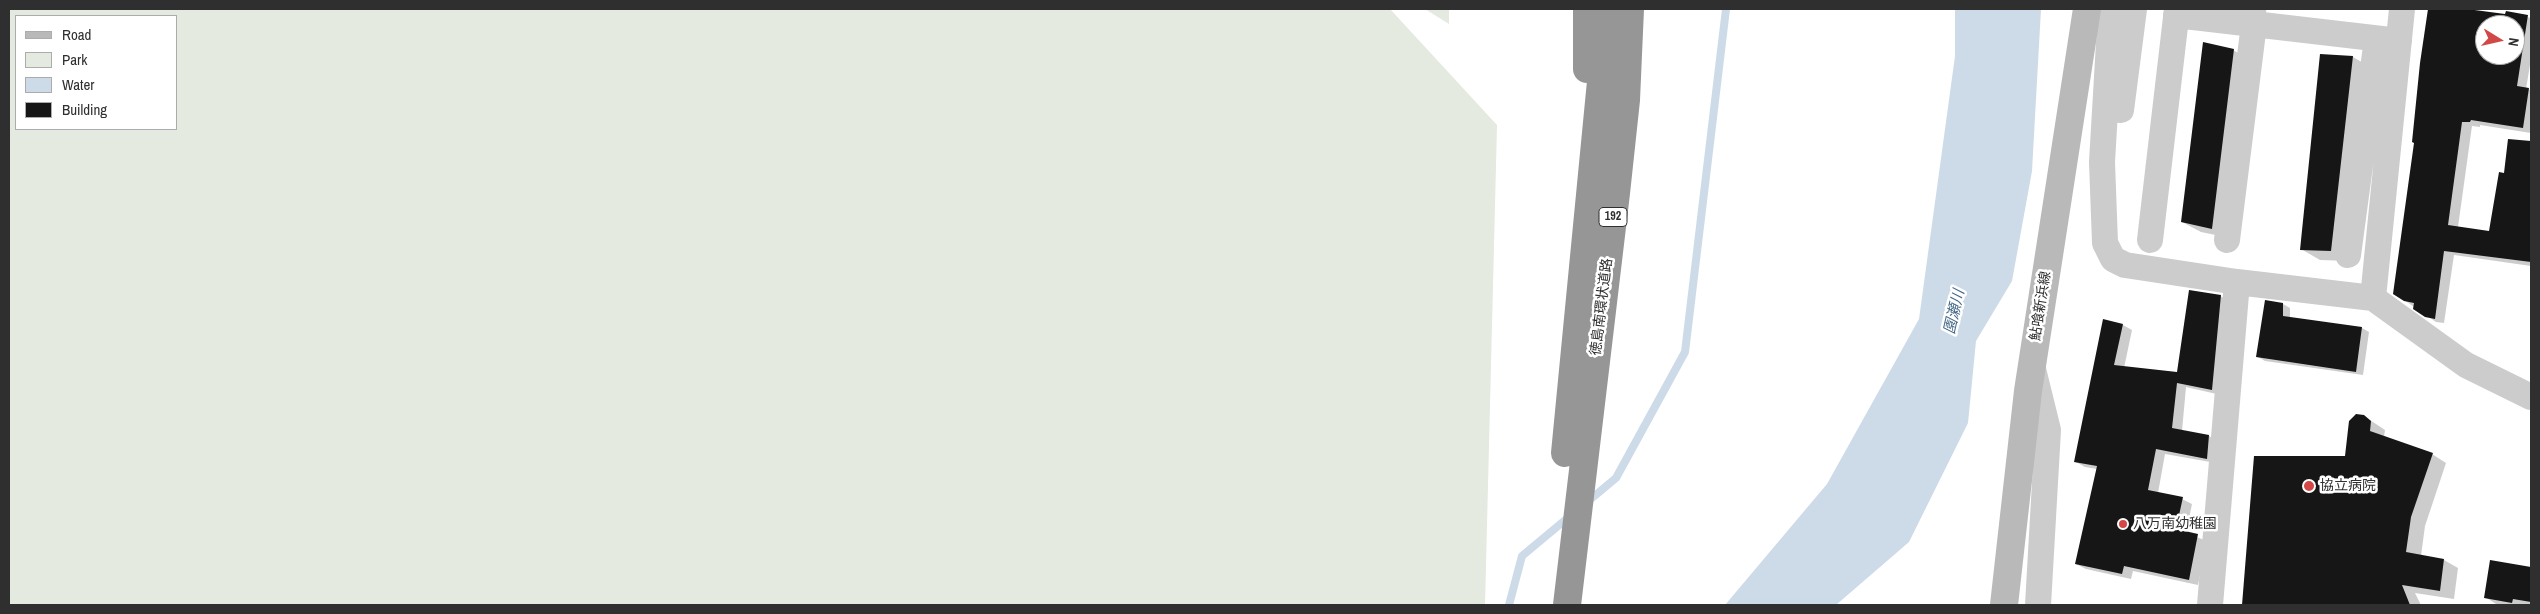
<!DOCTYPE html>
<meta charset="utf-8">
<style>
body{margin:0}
#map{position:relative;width:2540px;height:614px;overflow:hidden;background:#fff;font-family:"Archivo Narrow",sans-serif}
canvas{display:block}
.frame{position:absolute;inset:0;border:10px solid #2f2f2f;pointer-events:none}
.legend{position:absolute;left:15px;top:15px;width:162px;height:115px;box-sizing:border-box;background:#fff;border:1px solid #acacac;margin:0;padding:6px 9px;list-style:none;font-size:15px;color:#2f2f2f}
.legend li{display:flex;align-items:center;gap:10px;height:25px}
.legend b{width:25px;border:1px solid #acacac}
.north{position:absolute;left:2475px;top:15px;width:50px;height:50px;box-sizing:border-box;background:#fff;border:1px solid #acacac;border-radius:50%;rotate:99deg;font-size:14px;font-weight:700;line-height:20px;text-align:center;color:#2f2f2f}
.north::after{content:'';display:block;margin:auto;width:18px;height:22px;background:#d14846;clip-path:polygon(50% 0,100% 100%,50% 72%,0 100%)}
</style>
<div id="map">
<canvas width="2540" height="614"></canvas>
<div class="frame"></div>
<ul class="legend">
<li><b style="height:6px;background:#b9b9b9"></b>Road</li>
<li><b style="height:14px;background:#e4eadf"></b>Park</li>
<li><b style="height:14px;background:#cddbe8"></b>Water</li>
<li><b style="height:14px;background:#161616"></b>Building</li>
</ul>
<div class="north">N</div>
</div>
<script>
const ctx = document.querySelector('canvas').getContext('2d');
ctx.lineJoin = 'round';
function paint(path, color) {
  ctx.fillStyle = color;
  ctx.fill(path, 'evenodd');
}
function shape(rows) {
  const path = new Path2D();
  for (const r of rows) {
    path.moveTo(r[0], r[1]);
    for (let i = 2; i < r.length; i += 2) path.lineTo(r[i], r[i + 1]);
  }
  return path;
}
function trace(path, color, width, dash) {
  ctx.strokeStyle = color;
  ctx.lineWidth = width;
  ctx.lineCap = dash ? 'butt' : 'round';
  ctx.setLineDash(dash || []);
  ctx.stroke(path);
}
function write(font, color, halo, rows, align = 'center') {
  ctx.font = font + ' "Archivo Narrow","Noto Sans JP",sans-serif';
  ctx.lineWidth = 5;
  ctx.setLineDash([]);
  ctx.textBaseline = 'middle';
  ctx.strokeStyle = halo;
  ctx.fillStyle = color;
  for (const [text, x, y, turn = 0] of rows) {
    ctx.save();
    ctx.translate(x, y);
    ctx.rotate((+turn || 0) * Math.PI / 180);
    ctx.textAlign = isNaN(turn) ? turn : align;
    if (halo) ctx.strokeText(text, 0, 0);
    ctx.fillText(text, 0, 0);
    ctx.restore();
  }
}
const green = shape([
 [9,9,1390,9,1497,125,1485,605,9,605],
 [16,16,176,16,176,129,16,129],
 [1425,9,1449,9,1449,24]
]);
const water = shape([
 [1955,9,2041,9,2032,171,2012,281,1976,341,1968,423,1909,542,1836,605,1725,605,1827,484,1919,319,1955,56]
]);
const shadow = shape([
 [2429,9,2506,16,2507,13,2531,18,2531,59,2526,89,2531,90,2531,133,2480,125,2480,127,2472,126,2458,227,2490,232,2505,174,2509,140,2531,143,2531,266,2454,255,2444,323,2436,322,2404,300,2421,63],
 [2485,25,2515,25,2515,55,2485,55],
 [2233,50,2252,61,2230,238,2201,232,2182,222],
 [2321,55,2353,57,2372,68,2349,261,2320,260,2301,249],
 [2220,296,2230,301,2221,395,2186,387,2182,431,2209,436,2218,442,2216,463,2165,454,2158,493,2182,499,2192,504,2186,533,2207,541,2198,585,2133,571,2131,579,2086,569,2076,564,2097,469,2085,467,2076,462,2104,321,2123,325,2132,330,2124,368,2178,374],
 [2266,302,2283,304,2290,308,2290,318,2362,328,2369,332,2363,375,2265,361,2258,357],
 [2364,416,2385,430,2384,437,2432,454,2446,463,2425,526,2421,556,2444,560,2458,568,2454,599,2415,593,2421,605,2244,605,2255,458,2347,457],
 [2491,561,2531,568,2531,605,2505,605,2496,604,2485,597]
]);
const stream = shape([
 [1586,503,1616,478,1685,352,1726,9],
 [1509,605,1522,556,1570,516]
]);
const building = shape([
 [2428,9,2467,9,2505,14,2506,11,2528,15,2517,86,2529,88,2523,128,2471,120,2470,122,2462,122,2448,225,2489,231,2499,172,2504,173,2508,139,2531,141,2531,262,2444,251,2435,319,2425,317,2413,309,2414,303,2404,301,2393,294,2414,143,2412,142,2420,63],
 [2485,25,2515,25,2515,55,2485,55],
 [2203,42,2234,49,2212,229,2181,222],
 [2320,54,2353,56,2331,251,2300,250],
 [2189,290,2221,295,2212,390,2177,383,2172,428,2209,435,2207,459,2156,449,2148,490,2183,497,2176,529,2198,534,2189,580,2124,566,2122,574,2075,564,2097,466,2074,462,2103,319,2123,324,2114,365,2177,372],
 [2265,300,2283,303,2283,316,2362,327,2356,372,2256,357],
 [2356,414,2364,415,2371,421,2370,431,2433,453,2411,517,2406,552,2444,559,2440,591,2402,585,2410,605,2242,605,2254,456,2345,456,2349,421],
 [2490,560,2531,567,2531,602,2513,599,2512,603,2484,598]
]);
const minor = shape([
 [2111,9,2102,162,2105,243,2113,259,2125,265,2237,282,2210,605],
 [2176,15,2399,41],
 [2121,110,2134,9],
 [2150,240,2177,9],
 [2227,240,2254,24,2253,9],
 [2348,255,2377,39],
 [2237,282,2373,298,2466,365,2531,397],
 [2373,298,2402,9],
 [2032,365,2048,430,2038,605]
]);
const secondary = shape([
 [2004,605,2028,391,2087,9]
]);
const motorway = shape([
 [1587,9,1587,69],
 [1565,453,1608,9],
 [1567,605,1616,193,1626,100,1630,9]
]);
const markers = [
 [2309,486,6,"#d14846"],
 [2123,524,5,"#d14846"]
];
const shields = [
 [1613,217,28]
];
const shieldNames = [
 ["192",1613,217]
];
const streetNames = [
 ["鮎喰新浜線",2041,306,-81],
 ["徳島南環状道路",1602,307,-83]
];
const poiNames = [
 ["協立病院",2320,486],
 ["八万南幼稚園",2133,524]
];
const waterNames = [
 ["園瀬川",1955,312,-77]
];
paint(green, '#e4eadf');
paint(water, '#cddbe8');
paint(shadow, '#0003');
trace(stream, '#cddbe8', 8);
paint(building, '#161616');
trace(minor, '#ccc', 26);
trace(secondary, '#b9b9b9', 28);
trace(motorway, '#969696', 28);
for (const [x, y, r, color] of markers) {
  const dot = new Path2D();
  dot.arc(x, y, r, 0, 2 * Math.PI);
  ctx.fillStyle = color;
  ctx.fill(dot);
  trace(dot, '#fff', 2);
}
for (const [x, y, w] of shields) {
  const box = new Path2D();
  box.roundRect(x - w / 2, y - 9.5, w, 19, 4);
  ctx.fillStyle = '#fff';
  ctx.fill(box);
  trace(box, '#2f2f2f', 1);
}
write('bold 12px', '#2f2f2f', null, shieldNames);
write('14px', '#2f2f2f', '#fff', streetNames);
write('14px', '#2f2f2f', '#fff', poiNames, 'left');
write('italic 15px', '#466988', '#fff', waterNames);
</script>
